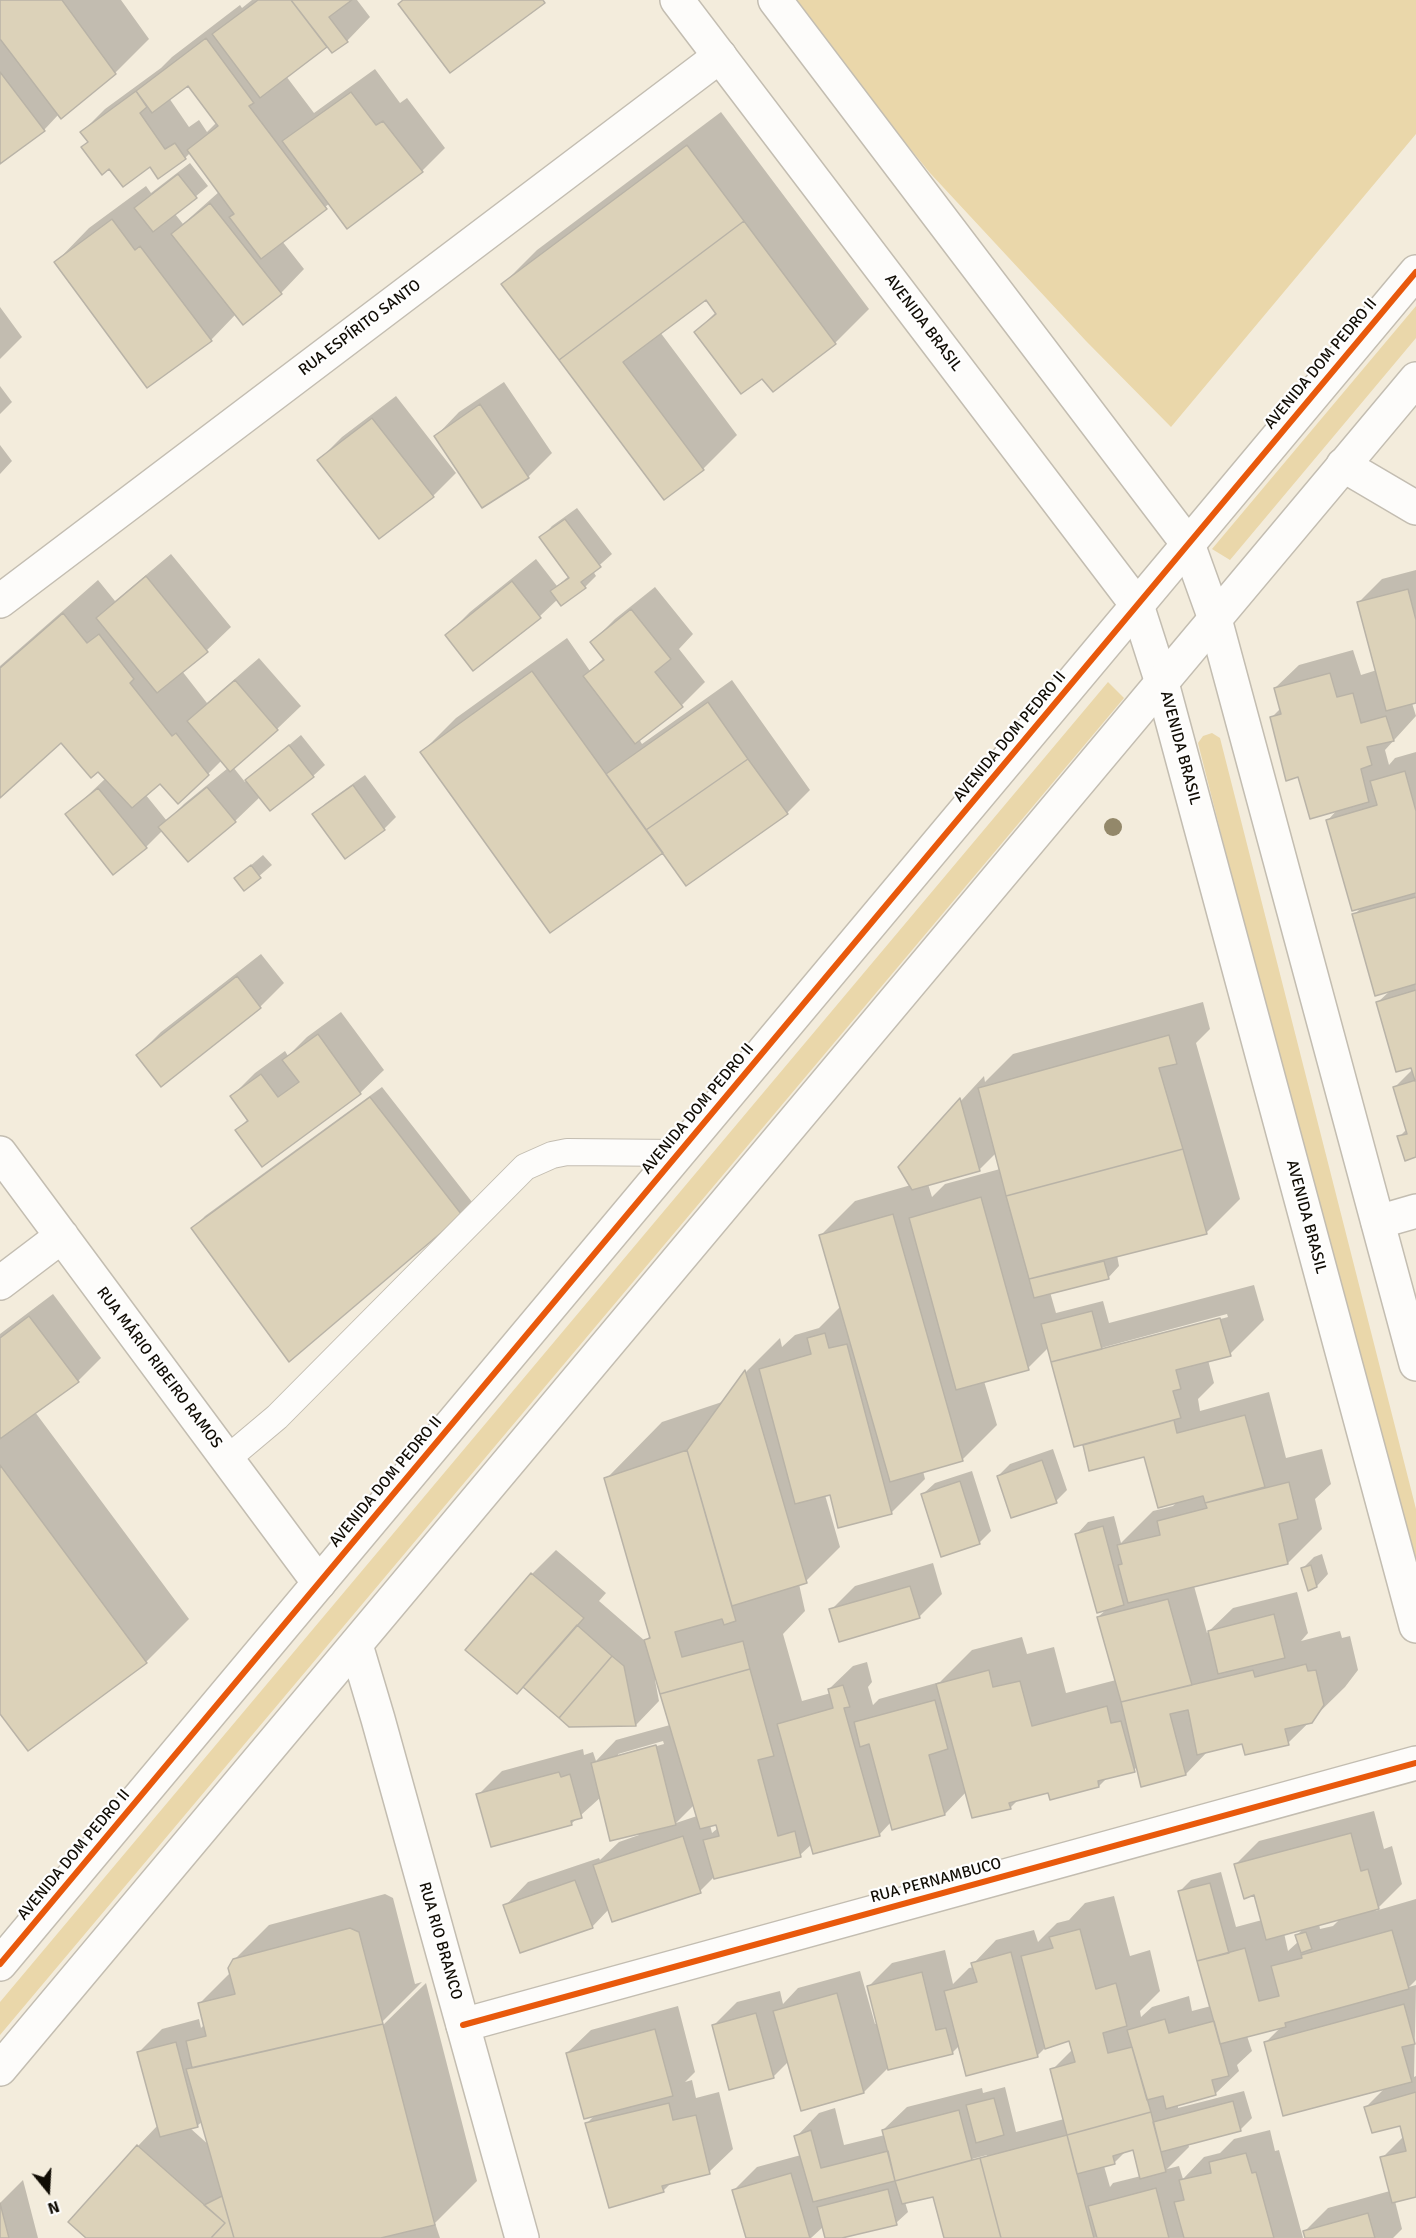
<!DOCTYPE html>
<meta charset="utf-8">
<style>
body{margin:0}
#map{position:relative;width:1416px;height:2238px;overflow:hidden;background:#f3ecdc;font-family:Signika,sans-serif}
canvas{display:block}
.north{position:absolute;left:18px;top:2160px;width:60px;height:60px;-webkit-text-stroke:4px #fefefe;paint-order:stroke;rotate:162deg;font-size:16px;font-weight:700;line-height:24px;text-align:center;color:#100c04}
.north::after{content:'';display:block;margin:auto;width:21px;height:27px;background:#100c04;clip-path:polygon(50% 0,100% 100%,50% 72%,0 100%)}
</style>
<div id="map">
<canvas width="1416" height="2238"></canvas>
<div class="north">N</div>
</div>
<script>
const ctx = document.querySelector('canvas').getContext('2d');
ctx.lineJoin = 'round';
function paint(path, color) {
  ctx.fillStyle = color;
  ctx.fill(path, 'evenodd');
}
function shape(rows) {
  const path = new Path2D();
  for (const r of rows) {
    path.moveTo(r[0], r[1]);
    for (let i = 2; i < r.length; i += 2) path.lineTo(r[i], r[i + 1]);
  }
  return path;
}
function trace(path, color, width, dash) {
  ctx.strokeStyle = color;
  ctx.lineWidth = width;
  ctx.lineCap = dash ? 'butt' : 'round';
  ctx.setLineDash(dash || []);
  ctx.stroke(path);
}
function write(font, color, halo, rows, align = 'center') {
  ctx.font = font + ' Signika,sans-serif';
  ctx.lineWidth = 4.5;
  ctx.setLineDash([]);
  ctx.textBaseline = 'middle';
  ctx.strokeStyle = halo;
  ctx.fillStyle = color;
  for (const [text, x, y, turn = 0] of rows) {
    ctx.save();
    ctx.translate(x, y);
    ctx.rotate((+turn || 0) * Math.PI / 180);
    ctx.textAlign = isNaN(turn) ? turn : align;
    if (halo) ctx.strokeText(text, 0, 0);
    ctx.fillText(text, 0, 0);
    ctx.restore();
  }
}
const green = shape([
 [789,0,1416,0,1416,134,1171,427,1086,341,930,173],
 [1416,306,1416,338,1230,560,1212,549],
 [1108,682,1124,698,0,2035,0,2002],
 [1212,733,1220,738,1416,1509,1416,1603,1198,743,1203,736]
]);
const shadow = shape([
 [0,0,121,0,149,39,115,73,61,117,59,114,44,130,0,162],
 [252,0,357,0,370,17,347,41,327,45,286,76,314,113,375,69,400,103,407,98,445,148,422,171,330,203,282,241,304,269,281,293,243,322,236,314,211,340,56,262,89,228,146,186,151,193,190,163,208,186,175,214,183,224,220,191,191,152,185,158,150,165,89,141,82,132,105,109,161,68,172,57,240,5,242,8],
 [188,84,217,122,207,132,199,120,189,127,169,98],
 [721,112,869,309,835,343,763,377,696,332,716,312,706,298,660,332,737,435,703,469,665,498,503,284,537,250],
 [0,307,22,337,0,359],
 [504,382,552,453,528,477,483,506,436,436,459,412],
 [0,386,12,402,0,414],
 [396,396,456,473,433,496,319,460,342,437],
 [0,445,12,461,0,474],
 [577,508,612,554,593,571,596,576,585,587,558,599,540,616,474,669,447,635,470,612,536,559,557,586,569,576,541,538,552,526],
 [171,554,231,627,207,650,182,671,207,703,259,658,301,706,277,729,233,767,245,782,301,735,325,765,313,776,260,797,235,821,163,830,146,847,67,815,106,778,61,741,0,796,0,666,98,580,115,601],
 [222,760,228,768,184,804,167,821,145,794,160,782,208,774],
 [1416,570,1416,702,1412,703,1416,716,1385,750,1389,765,1395,758,1416,752,1416,1156,1399,1137,1407,1129,1395,1087,1413,1069,1378,1002,1391,990,1354,915,1362,907,1328,820,1338,809,1299,775,1271,718,1281,708,1275,688,1299,665,1353,650,1361,675,1377,670,1359,602,1382,579],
 [655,587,693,634,679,649,705,682,682,705,639,739,642,744,732,680,810,790,787,813,663,851,422,752,456,718,567,638,590,671,604,658,592,642,615,619],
 [365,775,396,817,384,829,314,814,326,803],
 [263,855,272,865,244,889,236,878],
 [261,954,284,983,260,1007,161,1085,138,1055,161,1032],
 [1203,1002,1210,1029,1196,1043,1240,1199,1206,1233,1117,1255,1119,1266,1108,1278,1050,1292,1056,1313,1103,1301,1109,1323,1254,1285,1264,1320,1230,1354,1208,1360,1214,1383,1198,1399,1200,1411,1269,1392,1286,1458,1322,1449,1331,1484,1315,1499,1322,1529,1288,1563,1194,1586,1207,1633,1233,1608,1297,1592,1308,1633,1301,1641,1340,1631,1342,1638,1350,1636,1358,1670,1345,1687,1288,1743,1243,1743,1209,1750,1186,1774,1138,1766,1134,1770,1108,1777,1099,1786,1049,1791,1019,1799,1010,1808,967,1791,945,1814,891,1822,879,1835,812,1844,800,1855,714,1877,700,1891,609,1909,592,1927,505,1906,528,1882,599,1858,600,1860,619,1842,639,1835,601,1797,571,1824,478,1795,502,1771,583,1749,584,1755,593,1752,596,1761,616,1740,670,1725,657,1680,655,1680,659,1701,636,1725,570,1726,523,1686,467,1650,532,1574,556,1550,606,1593,599,1601,645,1641,651,1635,606,1479,662,1422,725,1401,747,1371,780,1338,782,1347,795,1335,819,1328,841,1306,821,1235,855,1201,911,1185,900,1167,984,1076,985,1082,1013,1054],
 [996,1153,1000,1169,945,1184,932,1197,928,1184,979,1170],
 [1227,1314,1228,1317,1097,1352,1101,1348],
 [1049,1347,1088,1442,1085,1445,1145,1455,1179,1500,1173,1506,1153,1511,1121,1543,1114,1516,1088,1522,1077,1534,1108,1608,1098,1617,1116,1680,1066,1693,1054,1647,1027,1654,1022,1637,972,1650,940,1682,879,1699,873,1705,868,1687,872,1682,867,1662,853,1666,829,1689,831,1693,802,1701,783,1634,805,1611,799,1584,806,1581,840,1547,825,1495,831,1493,891,1513,925,1479,923,1471,963,1459,997,1425,984,1381,1028,1368],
 [663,1741,664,1744,618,1757,618,1754],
 [694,1805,697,1816,676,1823],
 [717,1823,718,1828,712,1833,710,1825],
 [341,1012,384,1070,360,1093,262,1165,237,1130,249,1118,232,1096,255,1073,285,1051,288,1056,307,1037],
 [382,1087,472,1202,461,1214,193,1228,205,1216],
 [53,1294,101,1358,78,1381,35,1412,189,1619,146,1662,0,1712,0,1334],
 [1053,1449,1067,1490,1056,1501,998,1476,1010,1464],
 [972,1471,991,1531,980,1542,942,1555,923,1494,935,1483],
 [1322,1554,1328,1574,1317,1586,1303,1568,1314,1557],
 [933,1563,942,1594,919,1617,831,1610,855,1586],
 [1374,1811,1384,1849,1392,1846,1402,1884,1375,1911,1416,1899,1416,1980,1409,1987,1416,1985,1414,2077,1416,2076,1416,2196,1395,2201,1402,2229,1393,2238,1307,2238,1305,2231,1328,2208,1390,2191,1382,2158,1404,2136,1401,2124,1366,2107,1386,2087,1266,2042,1281,2027,1247,2036,1252,2051,1237,2065,1239,2071,1215,2094,1178,2104,1178,2108,1244,2091,1252,2118,1240,2130,1188,2143,1189,2147,1167,2169,1179,2166,1183,2179,1204,2157,1220,2153,1234,2139,1270,2130,1275,2151,1279,2150,1303,2238,1098,2238,1098,2236,1096,2238,946,2238,934,2195,905,2202,908,2212,896,2223,836,2238,827,2238,824,2226,811,2238,748,2238,734,2190,757,2167,801,2155,796,2137,819,2113,835,2108,844,2145,885,2135,883,2130,907,2107,982,2088,983,2093,1005,2087,1016,2132,1064,2119,1052,2070,1073,2049,1070,2040,1046,2047,1038,2055,967,2074,959,2046,952,2053,888,2068,864,2092,789,2061,773,2077,714,2025,737,2002,780,1991,783,2004,798,1988,860,1971,875,2024,878,2023,869,1986,892,1963,945,1950,953,1984,969,1968,974,1967,973,1964,996,1940,1034,1930,1038,1942,1057,1923,1069,1920,1085,1903,1114,1896,1130,1956,1150,1950,1160,1991,1140,2011,1141,2017,1152,2007,1189,1996,1192,2011,1211,2006,1180,1891,1191,1880,1221,1872,1236,1927,1262,1920,1255,1894,1236,1864,1259,1841],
 [1341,1918,1333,1926,1320,1929,1319,1924],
 [1304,1928,1297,1935,1299,1941,1288,1951,1284,1933],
 [1134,2148,1141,2176,1113,2183,1110,2187,1104,2166,1114,2163,1127,2150],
 [987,2155,988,2158,943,2169,942,2167],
 [385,1894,393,1898,415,1984,422,1982,381,2023,381,2027,426,1983,477,2181,435,2223,440,2238,89,2238,138,2146,158,2125,139,2052,162,2029,199,2019,201,2028,205,2024,200,2003,231,1972,234,1960,269,1925],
 [203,2121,210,2146,190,2128,197,2126],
 [678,2006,695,2072,685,2082,692,2080,696,2098,719,2092,733,2149,709,2172,672,2182,663,2191,586,2124,595,2115,567,2053,591,2030],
 [23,2180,38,2238,0,2238,0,2203]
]);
const building = shape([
 [0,0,62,0,116,74,61,119,0,39,0,0],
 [258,0,291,0,327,47,260,98,212,34,258,0],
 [291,0,352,0,329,17,348,42,332,53,291,0],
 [403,0,543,0,545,3,450,73,398,4,403,0],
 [206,38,254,103,249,106,327,209,261,259,229,217,234,214,187,150,218,126,188,86,152,113,136,91,206,38],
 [0,72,45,131,0,164,0,72],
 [136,91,147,107,140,113,165,149,175,143,186,159,158,179,150,167,123,187,109,169,102,175,81,147,88,142,80,132,136,91],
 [351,92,376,125,383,121,423,172,347,229,282,141,351,92],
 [687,145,744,221,559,360,501,284,687,145],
 [178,174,197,198,153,232,134,208,178,174],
 [210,203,282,294,243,325,171,234,210,203],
 [112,219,135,250,140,246,212,341,147,388,54,262,112,219],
 [744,221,836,344,773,392,762,379,741,394,694,332,716,314,706,300,623,362,704,470,664,500,559,360,744,221],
 [480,404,529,478,482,508,434,436,480,404],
 [372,418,434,497,379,539,317,460,372,418],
 [565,519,601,567,581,582,586,588,561,606,550,591,569,578,539,537,565,519],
 [146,576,208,652,157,693,96,618,146,576],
 [512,581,541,618,473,671,445,635,512,581],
 [1408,589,1416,620,1416,703,1386,711,1357,602,1408,589],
 [631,609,671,659,655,672,683,707,635,744,583,676,604,660,590,642,631,609],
 [63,613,87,643,99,634,134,679,130,683,172,736,176,733,209,775,178,804,160,784,132,808,98,772,91,778,61,743,0,798,0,668,63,613],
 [532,671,663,853,550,933,420,752,532,671],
 [1330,673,1337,697,1353,693,1361,723,1386,716,1394,741,1367,747,1372,765,1361,769,1369,802,1310,819,1298,777,1286,781,1270,717,1281,714,1274,688,1330,673],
 [235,680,278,730,230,772,187,721,235,680],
 [708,702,748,759,646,830,606,774,708,702],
 [289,745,314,777,270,811,245,780,289,745],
 [748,759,788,814,686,886,646,830,748,759],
 [1405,771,1416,811,1416,893,1352,911,1326,820,1377,805,1370,781,1405,771],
 [353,785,385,830,345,859,312,814,353,785],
 [207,787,236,822,188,862,158,827,207,787],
 [98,788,147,848,113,875,65,814,98,788],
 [251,865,261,878,244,891,234,878,251,865],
 [1416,897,1416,984,1375,996,1352,914,1416,897],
 [237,976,261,1008,161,1087,136,1055,237,976],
 [1416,990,1416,1080,1415,1081,1411,1068,1396,1072,1376,1002,1416,990],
 [318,1034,361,1094,262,1167,235,1130,248,1121,230,1096,261,1074,278,1097,299,1082,282,1060,318,1034],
 [1169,1035,1177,1064,1159,1068,1183,1149,1006,1196,978,1088,1169,1035],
 [1416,1080,1416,1157,1405,1161,1397,1136,1407,1134,1393,1087,1416,1080],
 [370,1097,462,1215,289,1362,191,1228,370,1097],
 [960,1098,980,1171,912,1190,898,1167,960,1098],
 [1183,1149,1207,1234,1029,1279,1006,1196,1183,1149],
 [981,1197,1029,1370,956,1390,909,1218,981,1197],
 [893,1214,963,1461,890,1482,819,1235,893,1214],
 [1104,1261,1109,1279,1034,1298,1029,1279,1104,1261],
 [1092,1311,1102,1349,1051,1362,1041,1324,1092,1311],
 [29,1316,79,1382,0,1439,0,1338,29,1316],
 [1220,1318,1231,1356,1176,1370,1181,1389,1173,1391,1181,1418,1074,1447,1051,1362,1220,1318],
 [825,1333,829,1348,847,1344,892,1514,838,1528,830,1495,795,1504,759,1369,811,1354,807,1338,825,1333],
 [745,1370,807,1583,732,1606,687,1450,745,1370],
 [1245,1415,1265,1487,1205,1503,1203,1496,1158,1508,1144,1457,1089,1471,1083,1445,1174,1420,1177,1433,1245,1415],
 [687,1450,736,1621,724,1625,722,1619,675,1632,682,1657,743,1641,750,1669,660,1694,644,1640,650,1638,604,1478,687,1450],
 [1042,1460,1057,1503,1011,1518,997,1476,1042,1460],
 [0,1465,147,1663,28,1751,0,1714,0,1465],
 [960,1481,980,1544,941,1557,921,1494,960,1481],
 [1289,1482,1298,1519,1279,1524,1288,1564,1128,1603,1118,1565,1122,1564,1117,1545,1160,1535,1157,1521,1207,1508,1205,1503,1289,1482],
 [1103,1526,1124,1605,1097,1613,1075,1534,1103,1526],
 [1311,1565,1317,1587,1308,1591,1301,1568,1311,1565],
 [531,1573,584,1618,517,1694,465,1650,531,1573],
 [910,1586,920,1618,839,1642,829,1609,910,1586],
 [1168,1599,1192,1685,1121,1702,1097,1617,1168,1599],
 [1274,1614,1285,1658,1218,1674,1208,1631,1274,1614],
 [577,1625,612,1656,559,1718,523,1687,577,1625],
 [612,1656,624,1666,636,1726,569,1727,559,1718,612,1656],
 [1306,1664,1308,1671,1316,1670,1324,1705,1312,1723,1285,1729,1289,1745,1245,1755,1242,1744,1197,1755,1188,1710,1170,1714,1186,1775,1141,1787,1121,1702,1253,1670,1255,1677,1306,1664],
 [750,1669,774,1756,758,1760,778,1836,795,1831,801,1857,714,1879,703,1840,719,1836,716,1825,700,1829,660,1694,750,1669],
 [989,1670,993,1687,1020,1681,1032,1726,1107,1706,1111,1723,1121,1721,1135,1772,1098,1781,1099,1787,1050,1800,1048,1793,1009,1803,1011,1809,972,1818,936,1684,989,1670],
 [843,1685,850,1707,844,1708,880,1836,813,1854,777,1724,833,1708,828,1689,843,1685],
 [935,1700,948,1749,929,1755,945,1815,892,1830,869,1744,860,1747,854,1722,935,1700],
 [656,1745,676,1825,610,1841,591,1763,656,1745],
 [559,1772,561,1777,570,1774,582,1818,571,1821,572,1825,491,1847,476,1794,559,1772],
 [1351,1833,1361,1871,1368,1869,1379,1909,1266,1940,1254,1895,1244,1899,1234,1864,1351,1833],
 [683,1836,701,1893,612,1922,593,1865,683,1836],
 [575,1880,593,1928,520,1953,503,1905,575,1880],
 [1210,1883,1229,1953,1197,1961,1178,1891,1210,1883],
 [350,1928,359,1932,383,2024,192,2068,186,2041,206,2036,198,2003,235,1994,228,1968,233,1959,350,1928],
 [1080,1929,1096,1989,1116,1983,1127,2026,1103,2033,1108,2053,1132,2047,1151,2112,1067,2135,1050,2069,1075,2062,1069,2041,1045,2049,1021,1956,1053,1948,1049,1937,1080,1929],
 [1392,1930,1409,1989,1285,2023,1286,2027,1220,2044,1197,1961,1245,1948,1259,2001,1279,1996,1271,1966,1302,1958,1301,1955,1392,1930],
 [1306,1932,1312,1949,1301,1953,1295,1935,1306,1932],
 [1011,1952,1038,2057,966,2076,944,1991,977,1982,971,1963,1011,1952],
 [922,1972,936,2030,946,2028,953,2054,888,2070,867,1986,922,1972],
 [837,1993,864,2093,801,2111,773,2011,837,1993],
 [1404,2004,1415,2044,1402,2047,1412,2082,1283,2116,1264,2042,1404,2004],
 [756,2013,774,2078,729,2090,712,2025,756,2013],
 [1165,2019,1169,2033,1214,2021,1229,2076,1212,2080,1216,2095,1166,2109,1163,2096,1147,2100,1127,2030,1165,2019],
 [383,2024,435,2225,381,2238,234,2238,186,2069,383,2024],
 [655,2029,673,2096,584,2119,566,2053,655,2029],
 [176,2042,198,2127,160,2137,137,2052,176,2042],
 [1416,2092,1416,2197,1392,2203,1380,2157,1406,2151,1400,2126,1372,2133,1364,2107,1416,2092],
 [994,2098,1004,2135,976,2143,966,2105,994,2098],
 [1233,2101,1241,2131,1161,2152,1153,2122,1233,2101],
 [669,2103,673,2120,696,2115,710,2174,662,2186,664,2192,609,2208,585,2123,669,2103],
 [959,2110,972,2160,895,2181,882,2130,959,2110],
 [1151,2112,1166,2172,1140,2179,1133,2150,1113,2156,1115,2164,1077,2174,1067,2135,1151,2112],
 [811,2130,821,2168,888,2151,895,2181,813,2202,794,2136,811,2130],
 [1067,2135,1094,2238,1001,2238,980,2158,1067,2135],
 [137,2145,225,2223,211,2238,86,2238,68,2222,137,2145],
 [1246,2153,1252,2173,1256,2172,1274,2238,1184,2238,1174,2202,1184,2200,1179,2180,1211,2173,1209,2162,1246,2153],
 [980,2158,1001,2238,944,2238,933,2197,902,2204,895,2181,980,2158],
 [791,2173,810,2238,746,2238,732,2190,791,2173],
 [1156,2188,1169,2238,1097,2238,1088,2206,1156,2188],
 [888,2189,897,2225,842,2238,825,2238,817,2207,888,2189],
 [222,2196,234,2238,211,2238,225,2223,204,2205,222,2196],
 [0,2203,9,2238,0,2238,0,2203],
 [1368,2213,1375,2238,1305,2238,1303,2231,1368,2213]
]);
const lane = shape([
 [227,1459,277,1417,525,1167,552,1155,567,1152,679,1153]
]);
const street = shape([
 [1343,465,1416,508],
 [0,601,720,56],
 [0,1153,319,1583],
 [1378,1222,1416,1211],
 [0,1283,62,1236],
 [463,2025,1416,1763]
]);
const secondary = shape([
 [677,0,1137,605,1162,683,1416,1626],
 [775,0,1188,544,1215,619,1416,1364],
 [356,1645,378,1719,522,2238]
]);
const primary = shape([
 [0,1964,1416,272],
 [0,2069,1416,379]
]);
const cycleway = shape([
 [0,1964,1416,272],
 [463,2025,1416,1763]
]);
const trees = [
 [1113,827]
];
const streetNames = [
 ["AVENIDA BRASIL",923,323,53],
 ["RUA ESPÍRITO SANTO",360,328,-37],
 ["AVENIDA DOM PEDRO II",1321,364,-50],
 ["AVENIDA DOM PEDRO II",1010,737,-50],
 ["AVENIDA BRASIL",1180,748,75],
 ["AVENIDA DOM PEDRO II",698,1109,-50],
 ["AVENIDA BRASIL",1306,1217,75],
 ["RUA MÁRIO RIBEIRO RAMOS",159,1368,53],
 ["AVENIDA DOM PEDRO II",386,1482,-50],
 ["AVENIDA DOM PEDRO II",74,1855,-50],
 ["RUA PERNAMBUCO",936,1881,-15],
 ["RUA RIO BRANCO",440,1941,74]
];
paint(green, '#ead7aa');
paint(shadow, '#0003');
paint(building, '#dcd2b9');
trace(building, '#b9b3a7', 1.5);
trace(lane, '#c3bdb1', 28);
trace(street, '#c3bdb1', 36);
trace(secondary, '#c3bdb1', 36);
trace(primary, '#c3bdb1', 36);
trace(lane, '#fdfcfa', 26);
trace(street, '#fdfcfa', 33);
trace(secondary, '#fdfcfa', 33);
trace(primary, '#fdfcfa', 33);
trace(cycleway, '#e8590c', 6);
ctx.fillStyle = '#93886a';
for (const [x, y] of trees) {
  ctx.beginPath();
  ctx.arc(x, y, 9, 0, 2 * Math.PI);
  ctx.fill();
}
write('16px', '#100c04', '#fefefe', streetNames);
</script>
